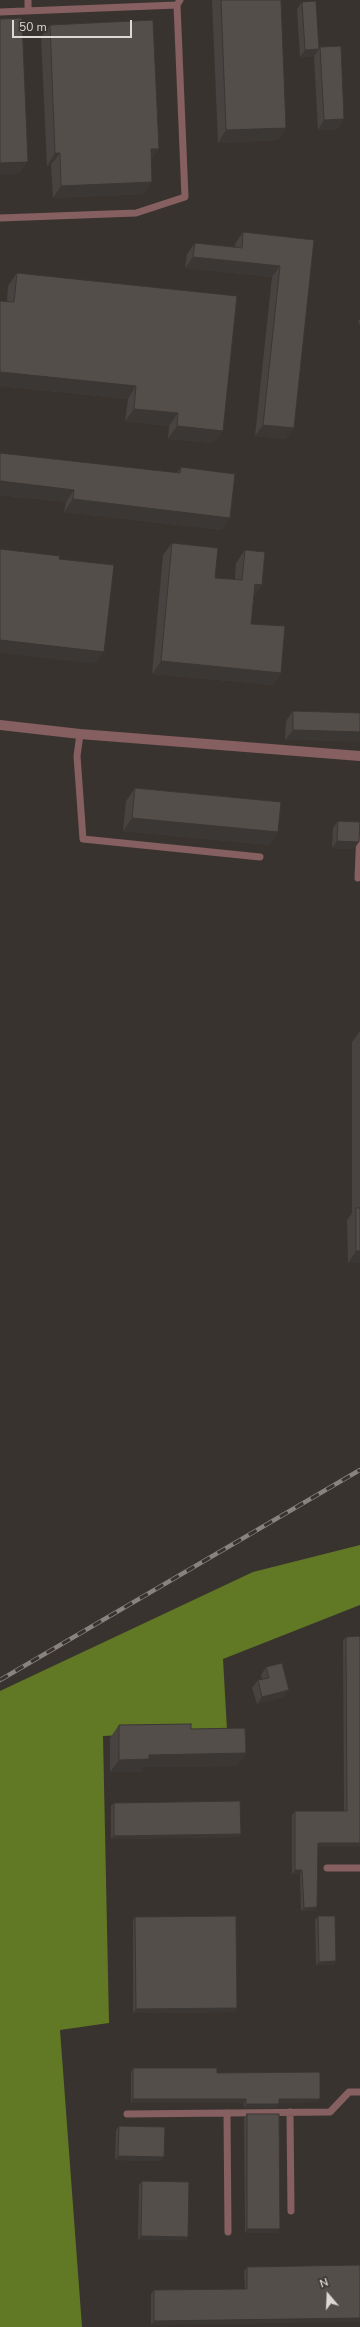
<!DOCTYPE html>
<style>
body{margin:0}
#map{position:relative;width:360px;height:2327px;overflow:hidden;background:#39332f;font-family:"Nunito Sans",sans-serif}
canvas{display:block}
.north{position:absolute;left:308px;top:2275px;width:40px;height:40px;-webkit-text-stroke:3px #39332f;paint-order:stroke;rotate:341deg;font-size:11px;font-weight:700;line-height:16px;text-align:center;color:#dcd8d6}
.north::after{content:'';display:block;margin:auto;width:14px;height:18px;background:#dcd8d6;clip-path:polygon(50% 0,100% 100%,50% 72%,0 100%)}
.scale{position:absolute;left:12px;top:20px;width:120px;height:18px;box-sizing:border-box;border:2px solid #dcd8d6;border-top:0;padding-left:5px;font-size:12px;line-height:14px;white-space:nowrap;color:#dcd8d6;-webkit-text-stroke:3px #39332f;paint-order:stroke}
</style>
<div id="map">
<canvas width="360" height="2327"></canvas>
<div class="north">N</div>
<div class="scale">50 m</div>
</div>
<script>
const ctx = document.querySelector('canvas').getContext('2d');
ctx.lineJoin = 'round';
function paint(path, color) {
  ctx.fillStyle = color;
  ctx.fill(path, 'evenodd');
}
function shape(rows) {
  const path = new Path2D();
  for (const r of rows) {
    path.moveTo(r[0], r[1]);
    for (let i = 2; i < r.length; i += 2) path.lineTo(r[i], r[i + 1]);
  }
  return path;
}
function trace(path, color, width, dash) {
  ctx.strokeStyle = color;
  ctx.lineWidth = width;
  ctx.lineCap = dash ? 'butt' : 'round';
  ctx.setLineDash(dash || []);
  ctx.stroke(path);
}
const forest = shape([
 [360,1545,360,1605,223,1659,227,1730,103,1736,109,2023,60,2030,82,2327,0,2327,0,1691,253,1572]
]);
const service = shape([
 [28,11,28,0],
 [0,12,177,5],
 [0,218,136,213,185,197,177,5,180,0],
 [80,734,77,756,83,839,260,857],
 [358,878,360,832],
 [327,1868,360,1868],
 [290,2112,291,2211],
 [227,2113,228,2232],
 [127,2114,330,2112,349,2092,360,2092]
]);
const minor = shape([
 [0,725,80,734,360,756]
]);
const rail = shape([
 [0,1680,360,1470]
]);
const wall = shape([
 [212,0,281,0,286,128,278,140,218,143],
 [302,2,319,49,320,47,344,119,338,129,318,130,314,56,300,57,297,9],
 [50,25,159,149,151,160,144,194,53,198,51,165,47,166,41,37],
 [243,232,314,240,286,439,255,436,272,277,185,268,187,254,195,243,235,247,235,244],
 [17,273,214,443,168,439,169,426,125,421,128,399,0,386,0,301,7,302,8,286],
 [360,319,360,325,358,321],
 [181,467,222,530,64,512,66,502,0,495,177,473],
 [172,543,215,578,235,579,236,563,245,550,262,585,253,597,251,624,281,673,273,685,152,674,163,555],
 [293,711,360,713,285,740,286,721],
 [135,788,278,832,269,845,123,831,126,801],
 [338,821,354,849,332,848,333,828],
 [360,1031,360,1263,348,1263,347,1220,352,1213,352,1042],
 [360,1636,360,1847,318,1847,317,1907,315,1911,301,1911,300,1874,292,1874,292,1815,295,1811,344,1811,343,1640,346,1637],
 [266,1667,289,1690,283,1697,257,1704,252,1688,258,1680,262,1679,261,1675],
 [119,1725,191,1729,246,1753,237,1766,144,1767,141,1772,110,1772,110,1738],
 [114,1803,241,1834,238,1837,111,1839,111,1806],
 [318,1916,334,1965,316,1965,315,1920],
 [135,1917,237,2008,234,2012,133,2013,133,1920],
 [133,2068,217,2073,320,2099,317,2102,279,2103,276,2108,244,2108,244,2103,131,2103,131,2072],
 [247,2114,277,2233,245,2233,244,2118],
 [119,2126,162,2161,115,2160,116,2130],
 [142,2181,188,2237,186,2240,138,2240,139,2185],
 [360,2265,151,2325,151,2294,154,2290,245,2289,244,2271,247,2267]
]);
const shadedWall = shape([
 [319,49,314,56,300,57,305,50],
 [344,119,338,129,318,130,324,120],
 [286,128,278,140,218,143,226,130],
 [151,149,159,149,150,161],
 [55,153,60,153,51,165,47,166],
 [28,162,19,174,0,175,0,163],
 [152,182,144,194,53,198,61,186],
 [193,257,280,266,272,277,185,268],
 [0,372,136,386,128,399,0,386],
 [134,409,178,413,169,426,125,421],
 [263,425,294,428,286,439,255,436],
 [177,426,223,431,214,443,168,439],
 [0,481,74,490,66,502,0,495],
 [73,499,230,518,222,530,64,512],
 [255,584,262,585,254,597,246,597],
 [0,640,104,652,96,664,0,653],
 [161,661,281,673,273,685,152,674],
 [293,730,360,732,360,742,285,740],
 [132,818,278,832,269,845,123,831],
 [337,841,359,842,354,849,332,848],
 [356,1251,360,1251,360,1263,348,1263],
 [289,1690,283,1697,257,1704,262,1697],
 [246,1753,237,1766,144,1767,141,1772,110,1772,119,1760,149,1755],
 [241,1834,238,1837,111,1839,114,1836],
 [318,1843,360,1843,360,1847,315,1847],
 [295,1870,302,1870,300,1874,292,1874],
 [317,1907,315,1911,301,1911,304,1908],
 [336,1961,334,1965,316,1965,319,1962],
 [237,2008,234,2012,133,2013,136,2009],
 [133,2099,246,2099,244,2103,131,2103],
 [279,2099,320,2099,317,2102,276,2103],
 [246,2104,279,2104,276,2108,244,2108],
 [118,2156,164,2157,162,2161,115,2160],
 [247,2229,280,2229,277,2233,245,2233],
 [141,2236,188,2237,186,2240,138,2240],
 [360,2318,360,2322,151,2325,154,2321]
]);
const building = shape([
 [221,0,281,0,286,128,226,130,221,0],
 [316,1,319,49,305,50,302,2,316,1],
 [22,18,28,162,0,163,0,19,22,18],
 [153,20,159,149,151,149,152,182,61,186,60,153,55,153,50,25,153,20],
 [341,46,344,119,324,120,320,47,341,46],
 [243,232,314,240,294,428,263,425,280,266,193,257,195,243,242,248,243,232],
 [17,273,237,296,223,431,177,426,178,413,134,409,136,386,0,372,0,301,14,302,17,273],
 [0,453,180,473,181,467,235,474,230,518,73,499,74,490,0,481,0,453],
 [172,543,218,548,215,578,242,580,245,550,265,552,262,585,255,584,251,624,285,626,281,673,161,661,172,543],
 [0,549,60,556,59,559,114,565,104,652,0,640,0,549],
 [293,711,360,713,360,732,293,730,293,711],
 [135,788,281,802,278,832,132,818,135,788],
 [338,821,360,822,359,842,337,841,338,821],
 [356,1208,360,1208,360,1251,356,1251,356,1208],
 [360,1636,360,1843,318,1843,317,1907,304,1908,302,1870,295,1870,295,1811,347,1811,346,1637,360,1636],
 [282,1663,289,1690,262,1697,258,1680,269,1678,266,1667,282,1663],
 [191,1724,191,1729,245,1728,246,1753,149,1755,149,1759,119,1760,119,1725,191,1724],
 [240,1801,241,1834,114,1836,114,1803,240,1801],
 [236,1916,237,2008,136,2009,135,1917,236,1916],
 [318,1916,335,1916,336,1961,319,1962,318,1916],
 [133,2068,217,2068,217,2073,320,2072,320,2099,279,2099,279,2104,246,2104,246,2099,133,2099,133,2068],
 [247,2114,279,2114,280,2229,247,2229,247,2114],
 [119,2126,165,2127,164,2157,118,2156,119,2126],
 [142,2181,189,2182,188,2237,141,2236,142,2181],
 [360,2265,360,2318,154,2321,154,2290,247,2289,247,2267,360,2265]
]);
paint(forest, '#617824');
trace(service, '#865f61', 7);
trace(minor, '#865f61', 10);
trace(rail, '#888380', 4.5);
trace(rail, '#39332f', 3, [9]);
paint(wall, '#484340');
paint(shadedWall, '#3b3734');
paint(building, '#544e4a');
trace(building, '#3b3734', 1);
</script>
